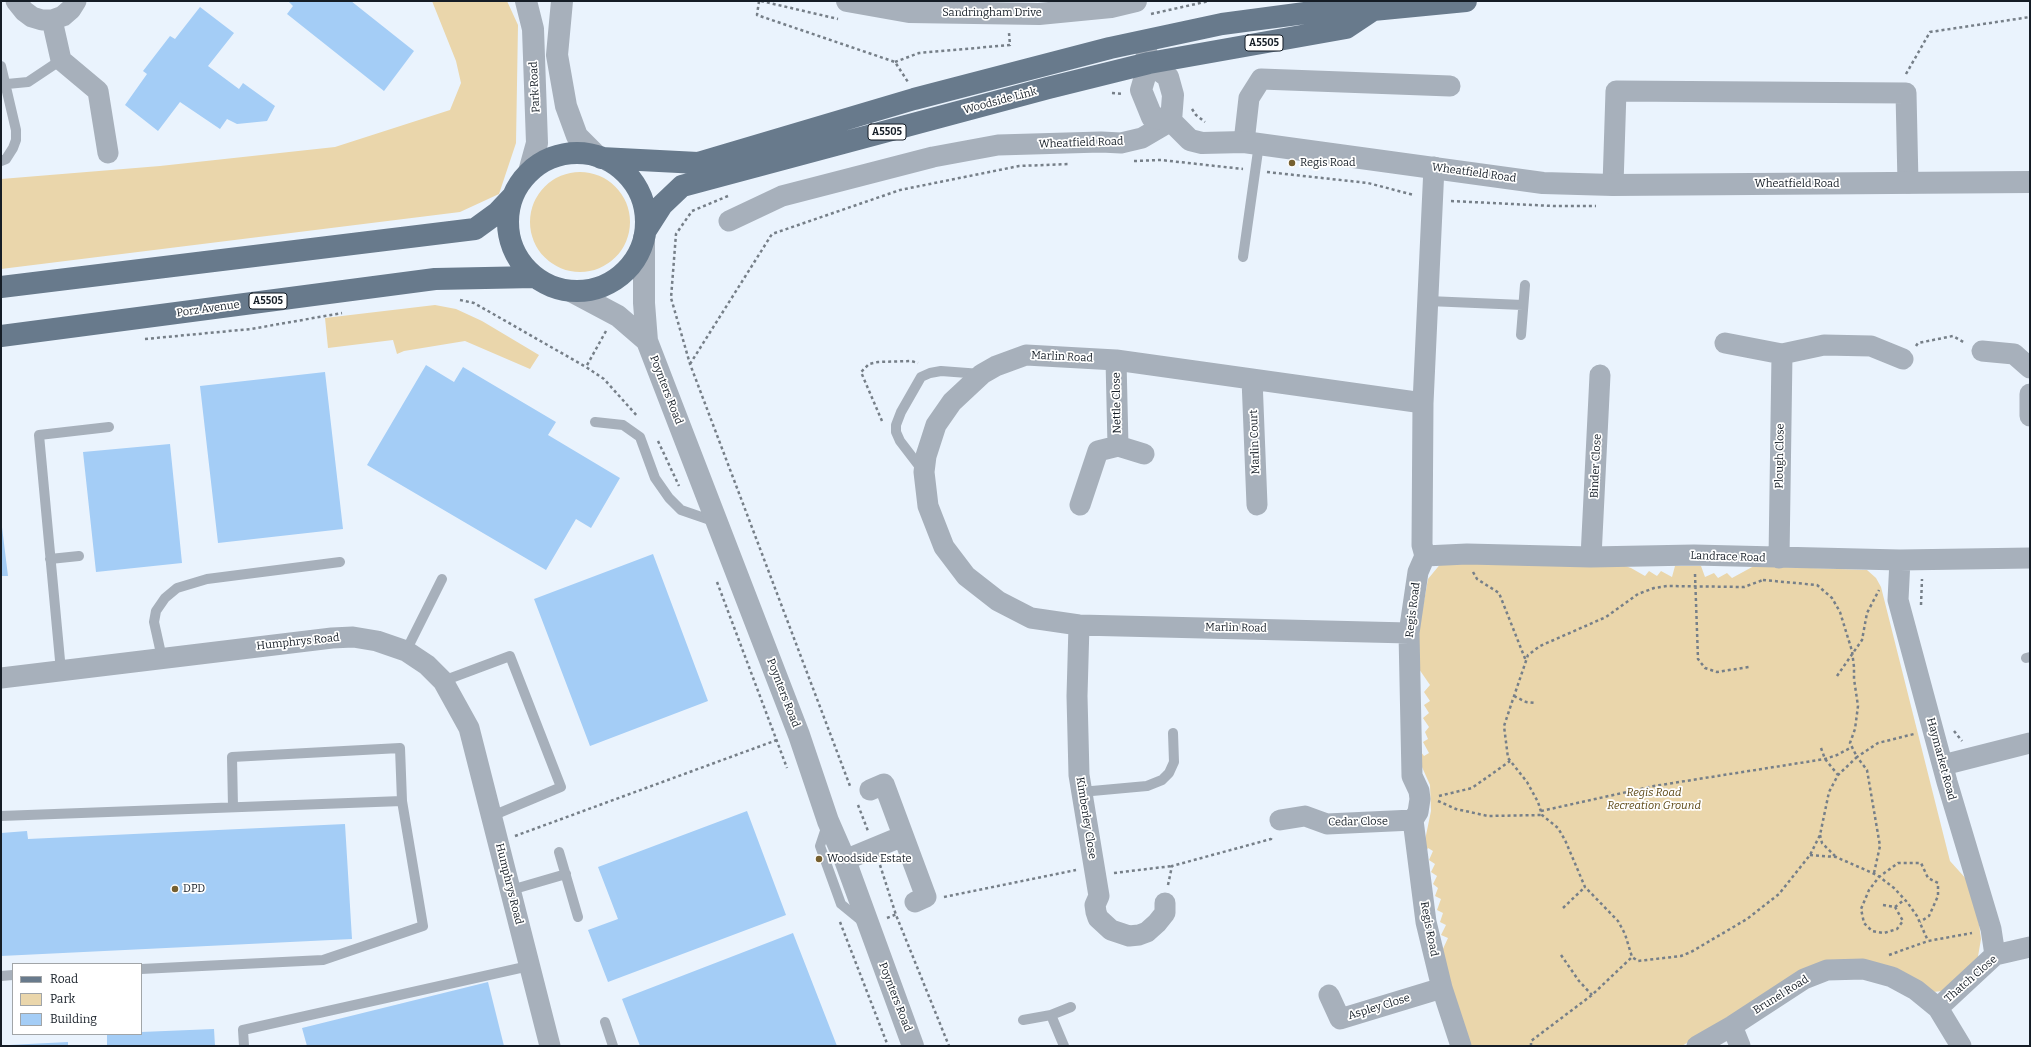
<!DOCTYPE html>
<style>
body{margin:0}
#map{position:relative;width:2031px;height:1047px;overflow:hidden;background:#eaf3fd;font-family:Bitter,serif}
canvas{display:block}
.frame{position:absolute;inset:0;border:2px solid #151d26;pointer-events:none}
.legend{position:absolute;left:12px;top:963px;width:130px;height:72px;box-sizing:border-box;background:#fff;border:1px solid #a1a5a8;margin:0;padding:5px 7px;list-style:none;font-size:12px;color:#151d26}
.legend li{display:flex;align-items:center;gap:8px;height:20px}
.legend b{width:20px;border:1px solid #a1a5a8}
</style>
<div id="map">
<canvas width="2031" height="1047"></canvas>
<div class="frame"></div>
<ul class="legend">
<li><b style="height:5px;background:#687a8c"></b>Road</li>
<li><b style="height:11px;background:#ead6ab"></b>Park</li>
<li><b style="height:11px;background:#a4cdf6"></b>Building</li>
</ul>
</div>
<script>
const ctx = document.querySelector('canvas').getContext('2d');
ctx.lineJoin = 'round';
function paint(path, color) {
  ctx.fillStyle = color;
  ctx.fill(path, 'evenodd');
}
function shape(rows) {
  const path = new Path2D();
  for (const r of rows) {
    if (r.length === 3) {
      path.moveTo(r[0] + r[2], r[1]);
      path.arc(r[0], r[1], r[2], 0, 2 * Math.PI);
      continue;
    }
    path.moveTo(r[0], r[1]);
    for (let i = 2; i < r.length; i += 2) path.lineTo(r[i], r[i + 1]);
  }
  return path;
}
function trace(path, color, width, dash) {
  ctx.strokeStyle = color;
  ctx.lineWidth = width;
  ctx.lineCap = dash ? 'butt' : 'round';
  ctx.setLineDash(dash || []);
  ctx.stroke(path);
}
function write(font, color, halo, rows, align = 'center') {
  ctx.font = font + ' Bitter,serif';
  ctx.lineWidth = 3.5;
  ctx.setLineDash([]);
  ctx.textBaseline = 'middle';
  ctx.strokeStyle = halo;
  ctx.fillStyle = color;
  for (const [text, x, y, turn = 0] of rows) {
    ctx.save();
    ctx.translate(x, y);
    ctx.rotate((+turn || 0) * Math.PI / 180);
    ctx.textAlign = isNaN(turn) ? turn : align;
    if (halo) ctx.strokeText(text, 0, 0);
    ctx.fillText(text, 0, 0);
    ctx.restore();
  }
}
const green = shape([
 [432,1,507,1,518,25,516,143,499,194,460,212,1,269,1,179,160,166,335,147,450,110,461,83,456,61],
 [580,222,50],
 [435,305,456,309,482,321,539,355,530,369,465,341,404,351,397,354,393,340,328,348,325,318],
 [1442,562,1616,563,1631,568,1645,576,1649,571,1657,576,1661,571,1672,577,1675,566,1701,566,1705,577,1714,573,1718,578,1727,573,1732,578,1754,566,1867,570,1876,578,1881,587,1950,861,1968,881,1979,924,1981,939,1976,968,1943,991,1933,992,1902,975,1795,975,1682,1046,1467,1046,1442,951,1448,938,1441,935,1446,925,1440,922,1443,913,1437,910,1441,899,1435,896,1438,888,1433,884,1437,876,1431,872,1435,864,1429,860,1433,851,1428,848,1423,856,1424,845,1431,811,1430,785,1418,758,1418,748,1424,756,1429,753,1423,742,1428,739,1425,732,1429,727,1423,718,1429,713,1424,705,1430,701,1424,692,1430,685,1419,669,1416,645,1428,579]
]);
const building = shape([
 [288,1,351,1,414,51,384,91,287,14,293,6],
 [200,7,234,33,208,66,239,89,243,83,275,106,267,121,237,124,227,119,220,129,180,102,158,131,125,105,147,74,143,71,170,36,175,39],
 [426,365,454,382,463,367,556,422,548,435,620,478,591,528,576,519,546,570,367,465],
 [325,372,343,529,218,543,200,386],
 [170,444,182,563,96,572,83,452],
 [1,519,8,576,1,576],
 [653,554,708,701,590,746,534,599],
 [747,811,786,915,608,982,588,930,618,919,598,867],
 [345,824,352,939,1,956,1,833,27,831,28,839],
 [793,933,837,1046,640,1046,622,999],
 [488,982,504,1046,307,1046,302,1028],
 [214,1029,215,1046,107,1046,107,1034,141,1034,141,1032],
 [68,1042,68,1046,9,1046,9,1045]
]);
const path = shape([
 [759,1,757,15,895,62,908,82],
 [761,1,838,19],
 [1151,14,1209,1],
 [895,62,919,53,1010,45,1009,33],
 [1906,74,1930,32,2030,17],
 [1112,93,1123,94],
 [1192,109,1196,115,1205,122],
 [1134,161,1161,160,1243,169],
 [1267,172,1368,183,1414,195],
 [728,196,692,211,676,234,671,298,690,364,850,786],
 [1451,201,1553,206,1596,206],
 [460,300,474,303,586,367],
 [606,331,586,367,604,379,638,417],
 [145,339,251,329,342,313],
 [1916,346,1918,343,1953,336,1965,343],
 [690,364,772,234,900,190,1019,166,1069,164],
 [882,421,861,372,869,364,878,362,911,361,918,363],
 [658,441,679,486],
 [1473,572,1477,579,1499,593,1526,661],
 [1695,574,1698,659,1705,668,1717,672,1749,667],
 [1763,580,1817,585,1832,598,1840,612,1852,651,1854,667,1854,679,1858,706,1855,729,1850,743,1857,757,1838,775,1829,792,1820,835,1810,855,1779,894,1747,919,1691,952,1681,956,1638,961,1632,957,1625,934,1618,921,1585,887,1565,840,1558,828,1542,815,1538,802,1527,782,1508,758,1504,726,1511,705,1528,655,1540,646,1606,617,1638,594,1654,588,1667,586,1744,587,1763,580],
 [717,582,787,768],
 [1921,605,1922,579],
 [1837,676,1862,640,1867,613,1879,590],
 [1514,696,1526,702,1535,703],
 [1954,731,1962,741],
 [1821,748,1825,759,1838,775],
 [1439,796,1472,788,1510,761],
 [1438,801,1456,809,1488,816,1542,815],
 [858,805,868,831],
 [1541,811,1654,786,1825,759,1837,755,1852,747],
 [1820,835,1822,843,1835,856],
 [515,836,777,740],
 [1810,855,1836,857,1877,875,1894,888,1907,902,1917,916,1928,941],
 [880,865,896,915,949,1046],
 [1114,873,1172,866],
 [1874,873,1880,846,1867,770,1857,757,1878,743,1914,734],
 [1168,885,1172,866,1271,839,1272,836],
 [944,897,1076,870],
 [1883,905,1895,907,1903,921,1897,929,1884,933,1872,931,1864,923,1861,909,1869,890,1879,877,1898,863,1921,863,1928,878,1938,883,1938,896,1929,916,1920,922],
 [1895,907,1904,900],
 [1563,908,1585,887],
 [887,918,897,914],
 [840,922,888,1046],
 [1561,955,1579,981,1592,995],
 [1889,955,1928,941,1972,933],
 [1531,1046,1531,1041,1592,995,1632,957]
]);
const service = shape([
 [1,66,16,130,16,140,13,148,6,159,1,161],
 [7,84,28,82,61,60],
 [1243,257,1259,144],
 [1428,301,1523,305],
 [1521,335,1525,285],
 [595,422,623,425,640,437,655,478,669,498,681,510,716,522],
 [923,471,900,441,896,432,896,425,901,412,921,377,930,373,941,371,981,374],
 [50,559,79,556],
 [406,651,442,579],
 [162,658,154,622,156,611,165,598,177,588,207,579,340,562],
 [2026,658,2030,657],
 [61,671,39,435,109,427],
 [443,681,510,656,561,787,492,816],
 [1081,792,1147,786,1162,780,1169,773,1174,762,1173,733],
 [233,807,232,757,400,748,402,801],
 [1,816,402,801,423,926,323,960,141,969],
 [827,825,820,846,841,904,863,922],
 [559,852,578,917],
 [511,890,566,874],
 [1,976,13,975],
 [1051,1015,1071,1007],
 [1023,1020,1051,1015,1064,1046],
 [605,1022,613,1046],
 [244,1046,243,1030,529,966]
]);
const minor = shape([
 [16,1,24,11,32,17,42,20,52,20,63,16,71,9,76,1],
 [52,20,61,60,98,91,108,153],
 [1244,142,1249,98,1261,79,1450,86],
 [1434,167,1423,403,1422,545,1425,556,1418,572,1409,633,1412,776,1419,791,1420,799,1418,812,1413,820,1426,922,1442,988,1461,1046],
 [1613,185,1616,91,1906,93,1908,183],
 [729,221,782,196,933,157,998,145,1101,142,1121,143,1142,138,1171,121],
 [1725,343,1782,354,1824,345,1871,346,1903,359],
 [1982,351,2014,354,2030,368],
 [1252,379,1257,505],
 [2030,394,2030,416],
 [1118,446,1144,454],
 [1080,505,1098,451,1118,446,1116,360],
 [1425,556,1467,554,1591,557,1694,555,1900,560,2030,558],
 [1591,557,1600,375],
 [1779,558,1782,354],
 [1900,560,1898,600,1947,782,1991,929,1995,955],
 [1079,625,1077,696,1079,775,1099,896,1095,905,1096,912,1098,918,1111,930,1129,936,1139,935,1147,932,1157,923,1165,913,1165,903],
 [1409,633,1079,625,1031,618,998,601,966,576,944,547,928,506,924,472,926,456,936,425,952,402,982,374,996,366,1026,355,1116,360,1423,403],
 [1,678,332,638,353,637,377,641,406,651,427,665,443,681,469,728,550,1046],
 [1943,765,2030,743],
 [870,790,884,784,926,897,915,902],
 [1280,820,1305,816,1327,824,1413,820],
 [845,860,903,836],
 [1329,995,1340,1019,1442,988],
 [1938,1008,1995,955,2030,947],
 [1732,1026,1740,1046],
 [1697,1046,1732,1026,1804,979,1827,970,1863,969,1892,977,1916,990,1938,1008,1961,1046]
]);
const tertiary = shape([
 [526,1,533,29,537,143,529,172],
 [562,1,557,55,566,106,577,136,597,156],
 [847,1,909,12,1039,14,1111,7,1136,1],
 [1144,42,1149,63,1141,90,1152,117,1171,121],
 [1149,63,1168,77,1173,95,1171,121],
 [1171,121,1190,140,1202,143,1244,142,1543,183,1613,185,2030,182],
 [644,238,644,303,647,341,799,735,828,821,845,860,913,1046],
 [571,291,618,316,647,341]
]);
const primary = shape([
 [577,222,69],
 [601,158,698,163,914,99,1110,48,1222,24,1320,11,1373,10,1466,1],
 [646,230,662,205,682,186,1048,88,1149,63,1346,28,1373,10],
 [1,287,475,229,497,213,513,196],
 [1,336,435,279,535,277]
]);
const markers = [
 [1292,163,4,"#766030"],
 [819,859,4,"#766030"],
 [175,889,4,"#766030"]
];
const shields = [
 [1264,43,38],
 [887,132,38],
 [268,301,38]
];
const shieldNames = [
 ["A5505",1264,43],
 ["A5505",887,132],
 ["A5505",268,301]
];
const streetNames = [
 ["Sandringham Drive",992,13],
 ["Park Road",535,87,-93],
 ["Woodside Link",1000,101,-15],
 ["Wheatfield Road",1081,143,-2],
 ["Wheatfield Road",1474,173,8],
 ["Wheatfield Road",1797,184],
 ["Porz Avenue",208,309,-8],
 ["Marlin Road",1062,357,3],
 ["Poynters Road",666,390,69],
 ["Nettle Close",1117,403,-91],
 ["Marlin Court",1255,442,-92],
 ["Plough Close",1780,456,-89],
 ["Binder Close",1596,466,-87],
 ["Landrace Road",1728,557,2],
 ["Regis Road",1413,610,-83],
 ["Marlin Road",1236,628,1],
 ["Humphrys Road",298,642,-6],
 ["Poynters Road",783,693,69],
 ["Haymarket Road",1941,759,75],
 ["Kimberley Close",1086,818,81],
 ["Cedar Close",1358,822,-1],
 ["Humphrys Road",509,884,76],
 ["Regis Road",1429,929,79],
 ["Thatch Close",1971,979,-41],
 ["Brunel Road",1781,995,-32],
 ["Poynters Road",895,997,69],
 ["Aspley Close",1379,1007,-17]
];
const poiNames = [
 ["Regis Road",1300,163],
 ["Woodside Estate",827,859],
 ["DPD",183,889]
];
const parkNames = [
 ["Regis Road",1654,793],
 ["Recreation Ground",1654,806]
];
paint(green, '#ead6ab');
paint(building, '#a4cdf6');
trace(path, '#767f88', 2.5, [3, 3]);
trace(service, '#a7b0bb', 10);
trace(minor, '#a7b0bb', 21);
trace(tertiary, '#a7b0bb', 22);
trace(primary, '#687a8c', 22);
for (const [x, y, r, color] of markers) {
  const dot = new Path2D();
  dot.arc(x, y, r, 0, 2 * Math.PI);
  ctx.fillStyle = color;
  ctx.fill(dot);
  trace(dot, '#fff', 1.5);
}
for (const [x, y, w] of shields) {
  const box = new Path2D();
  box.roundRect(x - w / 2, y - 8, w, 16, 3);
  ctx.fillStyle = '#fff';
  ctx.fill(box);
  trace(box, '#151d26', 1);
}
write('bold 10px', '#151d26', null, shieldNames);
write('11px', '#151d26', '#fff', streetNames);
write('11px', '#151d26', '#fff', poiNames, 'left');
write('italic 11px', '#5c4714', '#fff', parkNames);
</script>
